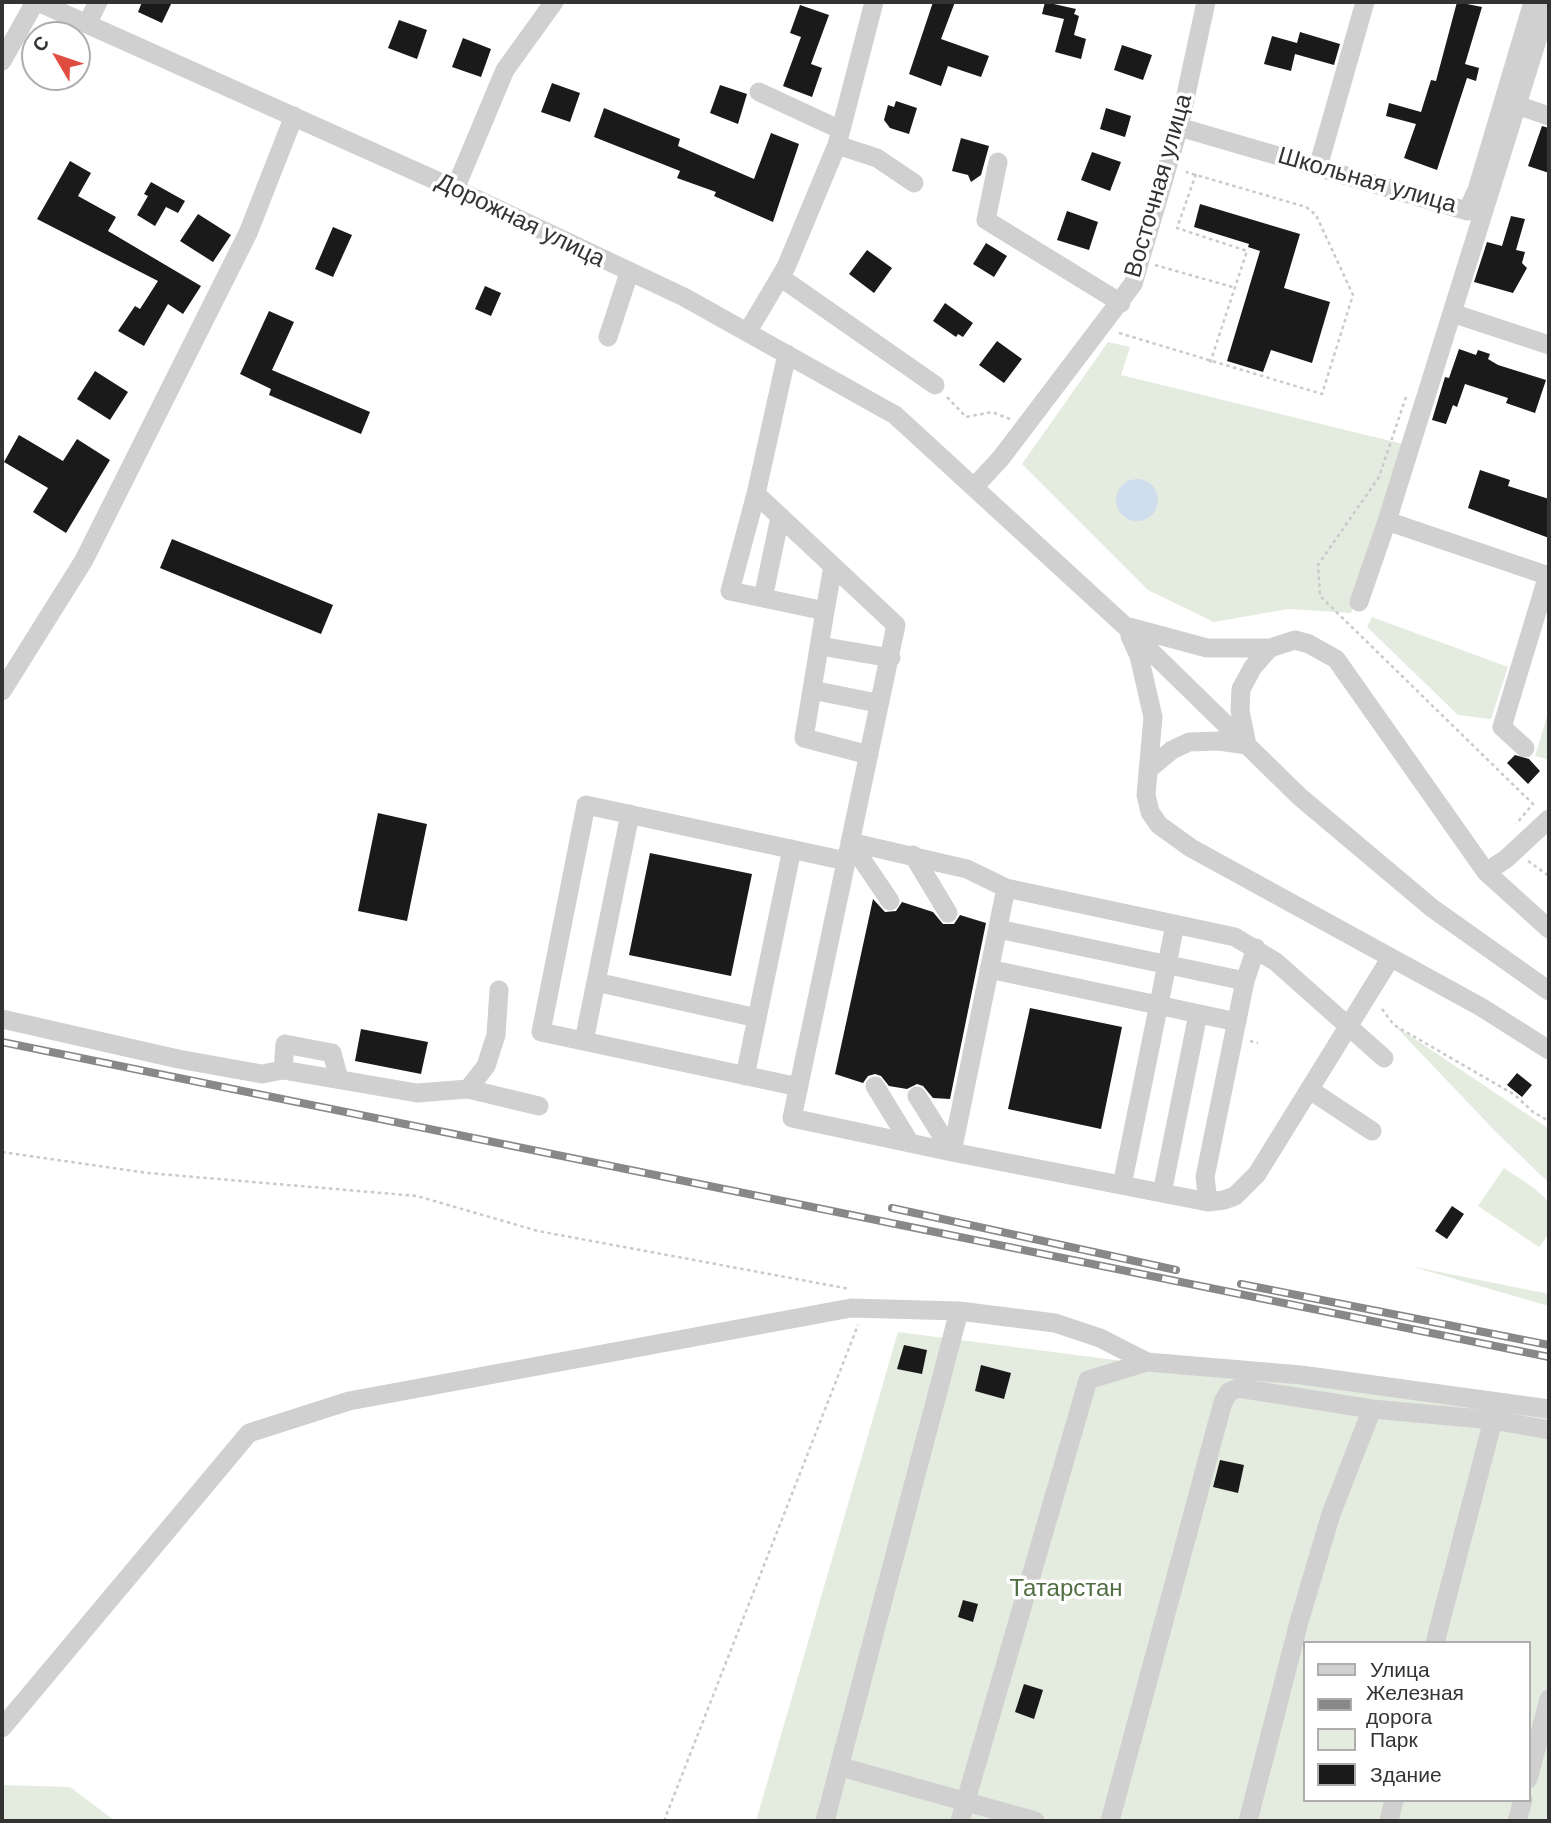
<!DOCTYPE html>
<meta charset="utf-8">
<style>
body{margin:0}
#map{position:relative;width:1551px;height:1823px;overflow:hidden;background:#fff;font-family:Helvetica,sans-serif}
canvas{display:block}
.frame{position:absolute;inset:0;border:4px solid #333;pointer-events:none}
.legend{position:absolute;left:1303px;top:1641px;width:228px;height:161px;box-sizing:border-box;background:#fff;border:2px solid #adadad;margin:0;padding:9px 12px;list-style:none;font-size:21px;color:#333}
.legend li{display:flex;align-items:center;gap:14px;height:35px}
.legend b{width:35px;border:2px solid #adadad}
.north{position:absolute;left:21px;top:21px;width:70px;height:70px;box-sizing:border-box;background:#fff;border:2px solid #adadad;border-radius:50%;rotate:309deg;font-size:19px;font-weight:700;line-height:28px;text-align:center;color:#333}
.north::after{content:'';display:block;margin:auto;width:24px;height:32px;background:#df4d40;clip-path:polygon(50% 0,100% 100%,50% 72%,0 100%)}
</style>
<div id="map">
<canvas width="1551" height="1823"></canvas>
<div class="frame"></div>
<ul class="legend">
<li><b style="height:9px;background:#d0d0d0"></b>Улица</li>
<li><b style="height:9px;background:#888"></b>Железная дорога</li>
<li><b style="height:19px;background:#e4ebdf"></b>Парк</li>
<li><b style="height:19px;background:#1a1a1a"></b>Здание</li>
</ul>
<div class="north">С</div>
</div>
<script>
const ctx = document.querySelector('canvas').getContext('2d');
ctx.lineJoin = 'round';
function paint(path, color) {
  ctx.fillStyle = color;
  ctx.fill(path, 'evenodd');
}
function shape(rows) {
  const path = new Path2D();
  for (const r of rows) {
    if (r.length === 3) {
      path.moveTo(r[0] + r[2], r[1]);
      path.arc(r[0], r[1], r[2], 0, 2 * Math.PI);
      continue;
    }
    path.moveTo(r[0], r[1]);
    for (let i = 2; i < r.length; i += 2) path.lineTo(r[i], r[i + 1]);
  }
  return path;
}
function trace(path, color, width, dash) {
  ctx.strokeStyle = color;
  ctx.lineWidth = width;
  ctx.lineCap = dash ? 'butt' : 'round';
  ctx.setLineDash(dash || []);
  ctx.stroke(path);
}
function write(font, color, halo, rows, align = 'center') {
  ctx.font = font + ' Helvetica,sans-serif';
  ctx.lineWidth = 7;
  ctx.setLineDash([]);
  ctx.textBaseline = 'middle';
  ctx.strokeStyle = halo;
  ctx.fillStyle = color;
  for (const [text, x, y, turn = 0] of rows) {
    ctx.save();
    ctx.translate(x, y);
    ctx.rotate((+turn || 0) * Math.PI / 180);
    ctx.textAlign = isNaN(turn) ? turn : align;
    if (halo) ctx.strokeText(text, 0, 0);
    ctx.fillText(text, 0, 0);
    ctx.restore();
  }
}
const green = shape([
 [1108,342,1130,347,1121,375,1403,444,1351,613,1288,609,1214,622,1148,590,1022,464],
 [1372,617,1508,667,1491,719,1458,715,1367,627],
 [1549,710,1549,760,1535,756],
 [1394,1025,1549,1129,1549,1183,1495,1131],
 [1504,1168,1534,1188,1549,1202,1549,1233,1539,1247,1478,1206],
 [1410,1266,1549,1294,1549,1306],
 [898,1332,1549,1416,1549,1821,756,1821],
 [1304,1643,1528,1643,1528,1800,1304,1800],
 [2,1785,70,1787,115,1821,2,1821]
]);
const water = shape([
 [1137,500,21]
]);
const building = shape([
 [142,2,172,2,162,23,138,12],
 [933,2,955,2,941,39,989,56,981,77,948,66,941,86,909,74],
 [1045,2,1076,9,1074,14,1079,16,1074,35,1086,39,1081,59,1055,52,1064,19,1042,14],
 [1457,2,1482,7,1465,64,1479,68,1476,81,1467,78,1437,170,1404,158,1416,124,1386,116,1389,103,1421,112,1431,80,1436,81],
 [800,5,829,15,811,64,822,68,812,97,783,86,801,37,790,33],
 [399,20,427,30,417,59,388,48],
 [1300,32,1340,44,1334,65,1295,54,1291,71,1264,64,1272,36,1297,43],
 [463,38,491,49,481,77,452,67],
 [1122,45,1152,55,1143,80,1114,70],
 [552,83,580,93,570,122,541,112],
 [720,85,747,94,738,124,710,113],
 [896,101,917,108,909,134,890,128,884,120,888,105,894,107],
 [604,108,680,139,678,146,754,179,771,133,799,144,773,222,714,196,716,192,677,178,680,171,594,137],
 [1106,108,1131,116,1125,137,1100,129],
 [1542,126,1549,128,1549,173,1528,166],
 [961,138,989,146,981,175,971,182,968,175,952,171],
 [1092,152,1121,162,1110,191,1081,180],
 [70,161,91,173,78,196,116,217,108,231,201,286,183,314,168,304,144,346,118,331,135,306,140,309,158,281,37,219],
 [151,182,185,201,178,213,166,207,155,226,137,215,148,196,144,194],
 [1200,204,1300,234,1284,288,1330,302,1312,363,1271,350,1263,372,1227,361,1260,251,1248,247,1249,244,1194,227],
 [1067,211,1098,222,1089,250,1057,240],
 [198,214,231,235,213,262,180,241],
 [1511,216,1525,219,1516,250,1525,252,1522,263,1527,268,1513,293,1474,282,1487,242,1502,246],
 [333,227,352,235,333,277,315,269],
 [986,243,1007,256,994,277,973,264],
 [867,250,892,268,874,293,849,274],
 [485,286,501,293,491,316,475,309],
 [945,303,973,323,963,337,958,334,956,337,933,321],
 [269,311,294,322,272,370,370,412,361,434,269,395,271,389,240,374],
 [997,341,1022,359,1004,383,979,365],
 [1459,349,1476,355,1478,350,1490,354,1488,359,1498,365,1546,380,1535,413,1506,403,1508,398,1465,384,1457,407,1453,405,1446,424,1432,420,1445,377,1449,378],
 [95,371,128,392,110,420,77,399],
 [19,435,63,461,77,439,110,460,66,533,33,512,48,488,4,462],
 [1480,470,1510,480,1508,486,1549,499,1549,538,1468,508],
 [172,539,333,605,321,634,160,568],
 [1515,755,1529,759,1540,771,1528,784,1507,763],
 [378,813,427,824,407,921,358,911],
 [650,853,752,874,731,976,629,955],
 [873,899,885,912,896,911,902,902,933,912,943,924,954,924,960,915,986,923,950,1099,933,1098,923,1086,917,1084,907,1089,889,1086,881,1076,875,1074,868,1076,863,1083,835,1074],
 [1030,1008,1122,1027,1101,1129,1008,1109],
 [361,1029,428,1042,421,1074,355,1061],
 [1517,1073,1532,1085,1522,1097,1507,1085],
 [1452,1206,1464,1214,1447,1239,1435,1231],
 [904,1345,927,1350,922,1374,897,1369],
 [981,1365,1011,1373,1004,1399,975,1391],
 [1220,1460,1244,1465,1238,1493,1213,1487],
 [963,1600,978,1604,973,1622,958,1617],
 [1024,1684,1043,1690,1034,1719,1015,1712]
]);
const path = shape([
 [1196,174,1177,228,1247,251,1210,363],
 [1155,265,1236,288],
 [1119,333,1322,394,1353,295,1316,215,1306,207,1186,172],
 [947,397,966,417,992,412,1010,419],
 [1406,397,1379,477,1318,565,1320,596,1533,804,1516,824],
 [1528,861,1549,876],
 [1382,1009,1394,1025,1515,1095,1533,1112,1549,1121],
 [1250,1041,1258,1043],
 [2,1152,148,1173,417,1196,538,1231,850,1289],
 [664,1821,858,1325]
]);
const minor = shape([
 [38,2,455,189,684,297,895,415,1125,626,1300,797,1432,908,1549,991],
 [88,22,98,2],
 [2,61,35,2],
 [759,92,841,130],
 [1517,105,1549,116],
 [1179,127,1467,211,1477,190,1533,2],
 [837,145,877,158,914,183],
 [998,162,986,220,1121,303],
 [1318,167,1365,2],
 [455,189,505,70,554,2],
 [780,277,935,385],
 [1452,313,1549,345],
 [748,331,786,267,837,145,874,2],
 [608,337,629,273],
 [787,354,756,494,896,625,792,1118,952,1152,1006,888],
 [975,486,1001,458,1133,284,1179,127,1206,2],
 [756,494,730,591,825,611,804,738,869,755],
 [1387,521,1549,576],
 [763,598,780,517],
 [1359,602,1387,521,1549,2],
 [825,611,833,566],
 [1129,627,1207,648,1270,648,1295,640,1309,644,1336,659,1486,872,1549,929],
 [1130,636,1139,656,1153,717,1146,795,1150,812,1159,825,1191,848,1481,1007,1549,1050],
 [820,646,891,658],
 [812,690,877,703],
 [2,691,84,560,248,233,294,116],
 [1247,745,1240,711,1241,689,1253,667,1270,648],
 [1525,748,1502,727,1548,575],
 [1149,769,1172,750,1189,742,1219,741,1247,745],
 [850,842,967,869,1006,888,1235,937,1276,962,1384,1058],
 [850,842,890,901],
 [913,855,948,913],
 [1486,872,1506,859,1549,819],
 [998,929,1245,981],
 [989,969,1237,1022],
 [596,982,757,1018],
 [2,1019,178,1059,262,1074,283,1070],
 [584,1041,630,814],
 [745,1076,792,849],
 [339,1079,332,1053,285,1044,283,1070,417,1093,468,1089,539,1106],
 [875,1086,910,1143],
 [799,1087,541,1032,586,805,846,861],
 [468,1089,486,1066,496,1035,499,990],
 [1310,1090,1372,1131],
 [917,1096,952,1152,1208,1202,1224,1200,1235,1196,1257,1174,1390,959],
 [1122,1185,1175,925],
 [1162,1193,1198,1014],
 [1208,1202,1205,1177,1245,981,1256,948],
 [1435,1643,1493,1420],
 [2,1728,249,1433,349,1401,851,1308,959,1311,1055,1323,1100,1338,1147,1362],
 [841,1767,1035,1821],
 [1528,1779,1549,1699],
 [825,1821,959,1311],
 [960,1821,1088,1380,1147,1362,1301,1375,1549,1409],
 [1110,1821,1223,1402,1229,1392,1238,1388,1372,1409,1493,1420,1549,1430],
 [1248,1821,1299,1622,1331,1514,1372,1409],
 [1389,1821,1394,1800],
 [1517,1821,1523,1800]
]);
const rail = shape([
 [2,1042,1549,1357],
 [892,1208,1176,1270],
 [1241,1284,1549,1345]
]);
const streetNames = [
 ["Школьная улица",1367,181,16],
 ["Восточная улица",1159,186,-74],
 ["Дорожная улица",520,221,26]
];
const parkNames = [
 ["Татарстан",1066,1589]
];
paint(green, '#e4ebdf');
paint(water, '#d0dded');
paint(building, '#1a1a1a');
trace(path, '#cacaca', 2.5, [3.5, 3.5]);
trace(minor, '#d0d0d0', 19);
trace(rail, '#888', 8);
trace(rail, '#fff', 5, [16]);
write('24px', '#333', '#fff', streetNames);
write('24px', '#4f6e41', '#fff', parkNames);
</script>
